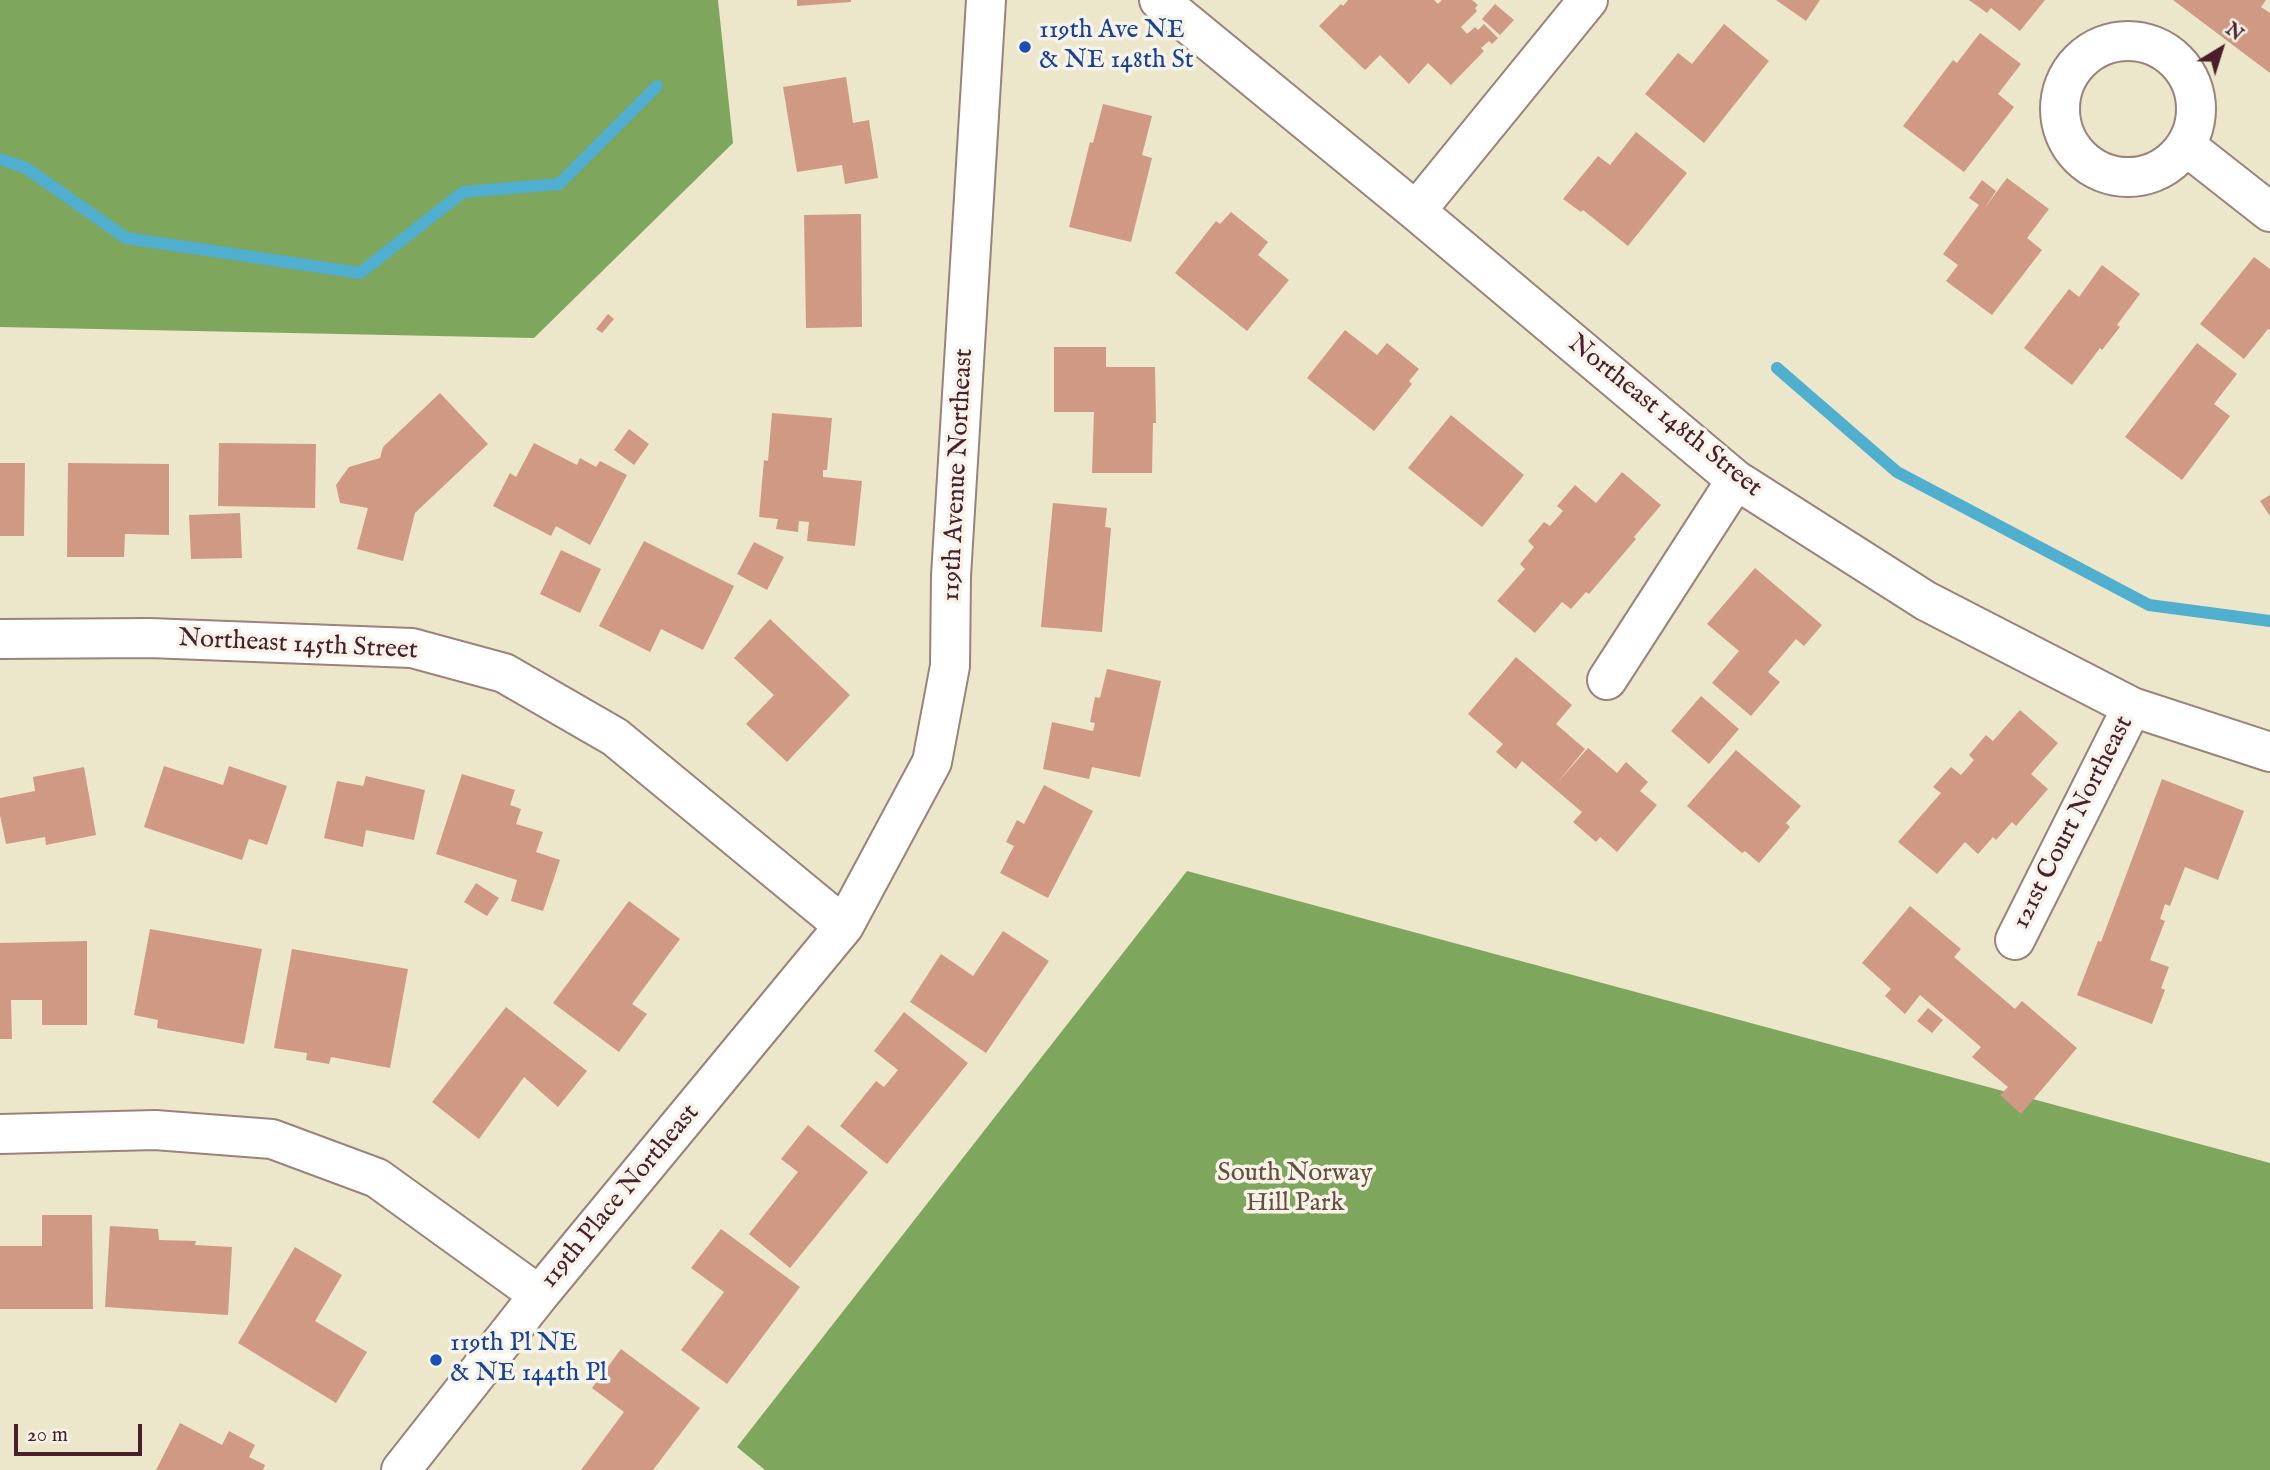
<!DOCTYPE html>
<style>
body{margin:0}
#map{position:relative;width:2270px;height:1470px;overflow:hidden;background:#ece6ca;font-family:"IM FELL English",serif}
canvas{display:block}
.north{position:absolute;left:2186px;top:14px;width:70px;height:70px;-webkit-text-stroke:5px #f7f3e8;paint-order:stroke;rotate:38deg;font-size:19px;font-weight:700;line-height:28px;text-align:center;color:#4a1f2b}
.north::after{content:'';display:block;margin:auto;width:24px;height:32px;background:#4a1f2b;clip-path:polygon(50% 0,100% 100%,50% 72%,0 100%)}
.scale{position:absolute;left:14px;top:1424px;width:128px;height:32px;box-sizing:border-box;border:4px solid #4a1f2b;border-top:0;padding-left:9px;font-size:21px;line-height:24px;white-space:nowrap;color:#4a1f2b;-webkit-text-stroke:5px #f7f3e8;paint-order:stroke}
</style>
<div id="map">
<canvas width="2270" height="1470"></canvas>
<div class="north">N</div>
<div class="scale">20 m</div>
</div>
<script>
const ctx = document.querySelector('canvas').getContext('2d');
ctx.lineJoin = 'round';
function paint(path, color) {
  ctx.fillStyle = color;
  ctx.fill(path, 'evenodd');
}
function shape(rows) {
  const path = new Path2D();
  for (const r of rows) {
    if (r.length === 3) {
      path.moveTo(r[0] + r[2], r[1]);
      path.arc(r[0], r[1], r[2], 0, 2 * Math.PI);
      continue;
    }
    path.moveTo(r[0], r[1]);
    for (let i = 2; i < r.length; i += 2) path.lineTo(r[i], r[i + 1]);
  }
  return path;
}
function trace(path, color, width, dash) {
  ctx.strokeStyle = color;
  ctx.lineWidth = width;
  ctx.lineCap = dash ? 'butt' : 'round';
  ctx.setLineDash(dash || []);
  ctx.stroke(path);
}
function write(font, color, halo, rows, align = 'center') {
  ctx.font = font + ' "IM FELL English",serif';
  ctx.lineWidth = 7;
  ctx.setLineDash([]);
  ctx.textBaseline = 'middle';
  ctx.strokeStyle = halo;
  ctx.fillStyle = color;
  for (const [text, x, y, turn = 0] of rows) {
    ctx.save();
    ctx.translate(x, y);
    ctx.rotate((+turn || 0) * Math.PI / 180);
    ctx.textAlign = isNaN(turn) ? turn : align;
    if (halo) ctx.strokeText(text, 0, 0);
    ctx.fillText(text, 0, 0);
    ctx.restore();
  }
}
const forest = shape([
 [0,0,718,0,733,143,534,338,0,327],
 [1187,871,2270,1163,2270,1470,765,1470,737,1447]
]);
const stream = shape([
 [0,159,26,168,126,238,360,273,463,192,559,184,657,86],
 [1777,368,1897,472,2149,605,2270,621]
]);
const building = shape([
 [797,0,851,0,851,2,797,6],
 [1348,0,1434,0,1438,4,1442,0,1472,0,1478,5,1475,8,1477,11,1461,27,1467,34,1475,27,1478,30,1484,24,1498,38,1492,44,1489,41,1481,48,1484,51,1451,85,1428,63,1409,84,1380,55,1365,70,1319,26,1341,4,1343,6],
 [1776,0,1820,0,1806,21],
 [1969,0,2045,0,2020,31,1991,8,1987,13],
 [2173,0,2266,0,2261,7,2270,13,2270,73],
 [1495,4,1514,20,1500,35,1482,19],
 [1724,24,1769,61,1704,143,1645,94,1678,53,1692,64],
 [1980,33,2021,64,1998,94,2014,107,1964,172,1903,126,1953,60,1957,63],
 [846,77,853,123,869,120,878,178,845,184,842,165,797,172,783,87],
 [1103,104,1152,116,1142,155,1152,158,1131,242,1069,227,1090,142,1093,143],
 [1636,132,1687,173,1628,246,1583,210,1581,212,1563,199,1598,156,1610,165],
 [2007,178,2049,209,2027,238,2042,250,1992,315,1946,281,1958,265,1943,254,1979,205,1969,198,1982,180,1996,191,1984,209],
 [1231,212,1268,242,1258,255,1289,280,1247,331,1175,273,1216,221,1220,224],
 [861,214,862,327,806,328,804,215],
 [2254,257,2270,269,2270,330,2268,329,2244,359,2200,324],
 [2102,265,2140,294,2117,325,2120,327,2102,350,2100,348,2072,385,2024,348,2069,289,2079,297],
 [608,314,614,319,602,333,596,329],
 [1345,330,1377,355,1387,343,1419,369,1409,381,1412,384,1374,431,1307,378],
 [2197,343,2237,374,2214,404,2230,416,2182,480,2125,437],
 [1054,347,1106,347,1106,367,1155,367,1156,423,1153,423,1152,473,1092,473,1094,412,1054,412],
 [440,393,488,444,415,513,403,561,357,549,368,508,340,503,336,485,349,467,380,458,383,447],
 [772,413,832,418,827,470,823,470,823,477,862,481,855,546,807,541,809,522,799,521,798,532,776,529,778,519,759,517,764,460,768,461],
 [1451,415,1524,475,1482,527,1408,468],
 [629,429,649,444,634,465,614,450],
 [219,443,316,444,315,508,218,506],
 [534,443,577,465,580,458,596,467,600,461,627,475,590,545,556,526,551,536,493,506,510,473,516,477],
 [0,463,25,463,24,536,0,536],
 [68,463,169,464,169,535,125,534,124,557,67,557],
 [1622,472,1661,505,1634,537,1636,539,1589,594,1586,592,1571,609,1562,602,1535,633,1497,601,1525,569,1520,564,1534,547,1528,541,1544,522,1550,526,1563,511,1557,506,1575,485,1596,503],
 [2270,495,2270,516,2260,501],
 [1053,503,1107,508,1105,527,1111,528,1102,632,1041,627],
 [240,513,242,558,191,559,189,515],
 [644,541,734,586,703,650,661,629,650,652,599,626],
 [754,542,784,557,767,590,737,574],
 [561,550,601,569,580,613,540,594],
 [1755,568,1822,625,1804,646,1796,639,1768,672,1780,682,1751,716,1712,683,1739,651,1707,624],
 [770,619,850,695,787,762,746,724,774,695,734,658],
 [1516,657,1572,705,1556,724,1585,749,1557,783,1588,748,1617,773,1626,762,1648,782,1640,791,1657,805,1617,852,1600,837,1596,842,1573,822,1582,812,1522,761,1516,769,1496,752,1503,744,1468,714],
 [1107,669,1161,681,1140,777,1092,767,1089,779,1043,769,1052,722,1093,731,1095,723,1090,722,1095,697,1100,698],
 [1701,696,1739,729,1709,764,1671,731],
 [2020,710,2058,743,2031,774,2048,789,2016,826,2012,822,1996,840,1993,837,1978,854,1965,842,1937,874,1898,842,1941,793,1933,787,1951,767,1961,775,1974,760,1969,755,1986,735,1993,741],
 [1736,750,1801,806,1786,823,1790,827,1759,863,1745,851,1742,853,1687,806],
 [164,766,223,785,229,766,287,786,267,845,249,839,242,860,144,827],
 [84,767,96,835,46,845,45,837,6,844,0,815,0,798,35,791,33,777],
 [462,774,515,790,510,805,521,809,516,824,543,832,536,852,560,860,543,911,511,901,517,880,436,854],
 [366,776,425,790,414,840,366,830,363,847,324,838,337,781,363,786],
 [2162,779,2244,811,2218,880,2185,867,2170,906,2165,904,2160,919,2165,921,2150,960,2169,967,2161,988,2165,990,2152,1024,2077,995,2098,941,2101,942],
 [1044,785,1093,811,1048,898,1000,873,1014,846,1006,842,1017,820,1024,824],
 [476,883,499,898,487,916,464,902],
 [629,901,680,939,632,1004,647,1014,619,1052,553,1003],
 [1910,906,1961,949,1954,957,2015,1009,2022,1001,2077,1048,2021,1114,2000,1095,2008,1087,1972,1057,1981,1047,1920,995,1905,1014,1885,996,1891,989,1862,963],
 [150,929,262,949,244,1044,157,1028,158,1020,134,1015],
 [1003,931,1049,961,986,1053,910,1002,941,954,973,976],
 [87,941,87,1025,42,1025,42,1000,11,1000,12,1039,0,1039,0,943],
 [292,949,408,969,390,1068,331,1057,329,1064,306,1060,307,1053,274,1048],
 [506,1007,587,1071,558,1107,524,1077,479,1139,432,1102],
 [1928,1008,1943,1020,1932,1033,1917,1021],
 [904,1012,968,1063,887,1164,840,1126,876,1081,884,1087,898,1070,874,1051],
 [808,1125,868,1172,790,1268,749,1234,798,1172,781,1159],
 [42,1215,92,1215,93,1309,0,1309,0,1246,42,1246],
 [110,1226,158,1229,159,1240,196,1241,195,1245,232,1247,228,1315,105,1307],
 [721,1229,800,1287,727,1384,681,1350,724,1292,691,1268],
 [295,1247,342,1275,315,1321,367,1352,336,1403,238,1343],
 [621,1349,700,1408,653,1470,581,1470,624,1412,592,1388],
 [180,1423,222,1445,229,1431,255,1445,249,1457,265,1465,263,1470,156,1470]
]);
const minor = shape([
 [1159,0,1416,211,1736,480,1926,601,2132,707,2270,752],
 [2128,109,68],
 [2186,146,2270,212],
 [1416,211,1588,0],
 [0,639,149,638,412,648,504,673,615,737,844,926],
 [1607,680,1736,480],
 [2015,940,2132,707],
 [0,1134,155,1130,272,1139,377,1178,539,1295],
 [401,1470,539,1295,844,926,932,762,950,666,951,576,986,0]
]);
const markers = [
 [1025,47,7,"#1a4fb4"],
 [436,1360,7,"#1a4fb4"]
];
const transitNames = [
 ["119th Ave NE",1039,32],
 ["& NE 148th St",1039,62],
 ["119th Pl NE",450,1345],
 ["& NE 144th Pl",450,1375]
];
const streetNames = [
 ["Northeast 148th Street",1664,417,39],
 ["119th Avenue Northeast",959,475,-87],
 ["Northeast 145th Street",298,646,3],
 ["121st Court Northeast",2074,823,-63],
 ["119th Place Northeast",621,1197,-50]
];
const parkNames = [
 ["South Norway",1295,1175],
 ["Hill Park",1295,1205]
];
paint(forest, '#7fa65d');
trace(stream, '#50aece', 12);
paint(building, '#d09983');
trace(minor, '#9b827a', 42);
trace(minor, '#fff', 38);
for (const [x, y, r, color] of markers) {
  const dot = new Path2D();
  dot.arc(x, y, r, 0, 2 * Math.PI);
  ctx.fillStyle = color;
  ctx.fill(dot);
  trace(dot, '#f7f3e8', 2.5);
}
write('26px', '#164399', '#f7f3e8', transitNames, 'left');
write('26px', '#4a1f2b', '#f7f3e8', streetNames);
write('26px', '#644f3e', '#f7f3e8', parkNames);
</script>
